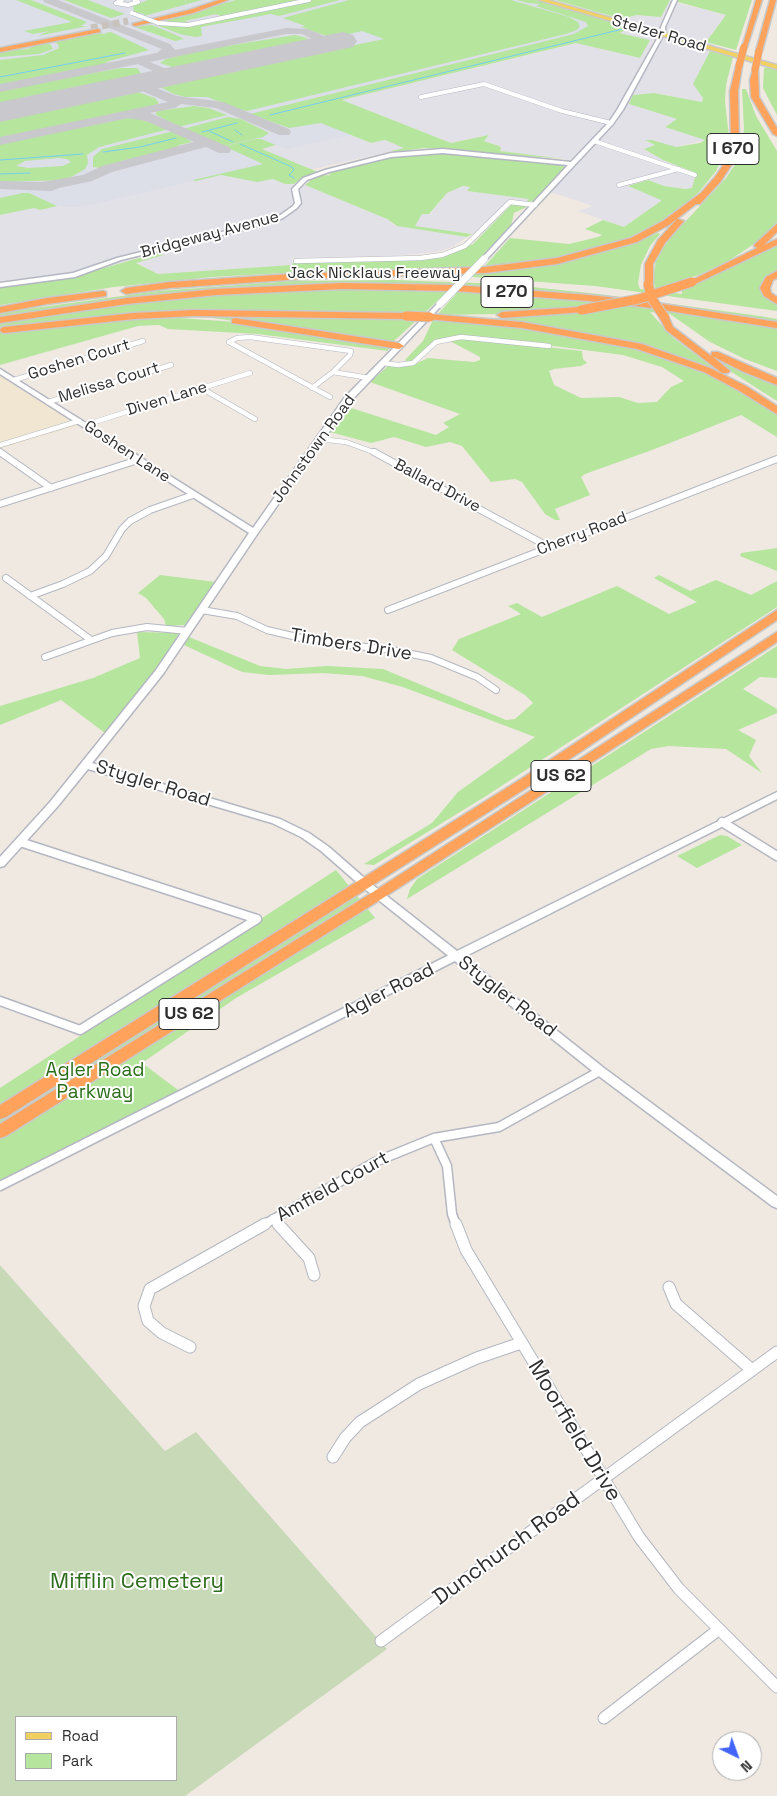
<!DOCTYPE html>
<style>
body{margin:0}
#map{position:relative;width:777px;height:1796px;overflow:hidden;background:#efe9e1;font-family:"Space Grotesk",sans-serif}
canvas{display:block}
.legend{position:absolute;left:15px;top:1716px;width:162px;height:65px;box-sizing:border-box;background:#fff;border:1px solid #ababab;margin:0;padding:6px 9px;list-style:none;font-size:15px;color:#2e2e2e}
.legend li{display:flex;align-items:center;gap:10px;height:25px}
.legend b{width:25px;border:1px solid #ababab}
.north{position:absolute;left:712px;top:1731px;width:50px;height:50px;box-sizing:border-box;background:#fff;border:1px solid #ababab;border-radius:50%;rotate:138deg;font-size:14px;font-weight:700;line-height:20px;text-align:center;color:#2e2e2e}
.north::after{content:'';display:block;margin:auto;width:18px;height:22px;background:#4264fb;clip-path:polygon(50% 0,100% 100%,50% 72%,0 100%)}
</style>
<div id="map">
<canvas width="777" height="1796"></canvas>
<ul class="legend">
<li><b style="height:6px;background:#f2d163"></b>Road</li>
<li><b style="height:14px;background:#b6e59e"></b>Park</li>
</ul>
<div class="north">N</div>
</div>
<script>
const ctx = document.querySelector('canvas').getContext('2d');
ctx.lineJoin = 'round';
function paint(path, color) {
  ctx.fillStyle = color;
  ctx.fill(path, 'evenodd');
}
function shape(rows) {
  const path = new Path2D();
  for (const r of rows) {
    path.moveTo(r[0], r[1]);
    for (let i = 2; i < r.length; i += 2) path.lineTo(r[i], r[i + 1]);
  }
  return path;
}
function trace(path, color, width, dash) {
  ctx.strokeStyle = color;
  ctx.lineWidth = width;
  ctx.lineCap = dash ? 'butt' : 'round';
  ctx.setLineDash(dash || []);
  ctx.stroke(path);
}
function write(font, color, halo, rows, align = 'center') {
  ctx.font = font + ' "Space Grotesk",sans-serif';
  ctx.lineWidth = 4;
  ctx.setLineDash([]);
  ctx.textBaseline = 'middle';
  ctx.strokeStyle = halo;
  ctx.fillStyle = color;
  for (const [text, x, y, turn = 0] of rows) {
    ctx.save();
    ctx.translate(x, y);
    ctx.rotate((+turn || 0) * Math.PI / 180);
    ctx.textAlign = isNaN(turn) ? turn : align;
    if (halo) ctx.strokeText(text, 0, 0);
    ctx.fillText(text, 0, 0);
    ctx.restore();
  }
}
const industrial = shape([
 [669,1,726,15,706,42,716,45,710,52,702,102,654,93,643,95,629,104,678,119,666,126,706,140,676,147,646,141,655,145,644,149,663,160,696,174,692,188,689,189,664,186,648,180,629,186,662,200,624,227,578,211,593,206,557,194,542,192,566,167,565,159,499,151,499,146,484,141,489,135,451,143,341,100,577,43,635,57,618,33,632,28,610,22,637,15,661,17],
 [321,123,371,143,385,140,405,148,309,170,261,149,275,146],
 [221,175,257,182,273,179,285,184,305,185,387,219,394,225,467,237,452,247,436,252,392,256,292,258,293,265,158,274,136,262,163,255,156,253,66,279,7,287,0,283,0,215,34,207,40,210,57,206,72,208,95,204],
 [463,186,470,187,467,191,530,199,523,204,511,205,481,235,414,226,422,213,430,214,447,193]
]);
const education = shape([
 [0,375,80,425,0,449]
]);
const airport = shape([
 [0,0,528,0,631,29,318,106,374,130,287,149,276,145,262,149,281,182,273,179,257,182,221,175,96,204,72,208,57,206,40,210,18,199,0,203]
]);
const green = shape([
 [16,0,31,0,87,22,81,26,88,26,37,36,49,31,33,34,24,31,72,22],
 [64,0,88,0,125,14,111,18],
 [148,0,185,0,185,3,186,0,202,0,144,16,144,14,134,12,133,6],
 [236,0,305,0,204,20,203,20,221,16,216,14,185,21,189,23,199,22,189,24,163,23,160,21],
 [313,0,340,0,279,16,271,14,201,27,202,36,195,37,180,34,154,24,177,26,195,24],
 [349,0,511,0,569,17,578,22,580,26,577,30,566,34,247,111,241,110,207,97,185,97,174,94,158,86,384,39,362,31,332,38,301,27,305,26,283,18],
 [517,0,536,0,605,20,633,28,619,33,650,40,640,58,576,43,342,100,451,143,489,135,484,141,499,146,501,148,500,151,565,159,424,148,395,152,391,151,404,148,385,140,371,143,321,123,289,128,250,114,574,34,588,26,586,22,536,6,540,4,528,3],
 [555,0,670,0,661,17,637,15,622,19],
 [678,0,752,0,736,50,706,42,726,15,678,2],
 [152,25,176,35,184,39,175,41,135,27],
 [111,32,149,50,106,62,108,64,0,85,0,60,43,55,59,48,58,44,52,41,94,33,107,34,105,33],
 [295,35,307,38,309,41,178,69,160,63,166,59,208,49],
 [44,42,51,45,53,49,39,54,0,57,0,52,26,46,21,50,27,49],
 [710,51,733,57,726,85,725,101,729,137,723,157,716,171,699,192,674,214,626,240,565,257,516,265,435,270,302,272,212,277,114,287,0,305,0,287,66,279,156,253,164,255,136,263,158,274,292,265,293,263,448,255,473,244,512,204,529,206,514,213,511,226,471,267,484,267,510,238,569,244,598,237,602,235,585,229,603,220,624,227,661,201,661,200,628,186,648,180,664,186,685,189,692,188,696,173,663,160,644,149,655,145,645,140,652,140,676,147,700,143,705,140,665,127,677,119,629,104,633,95,654,93,702,102,703,98,693,84],
 [769,67,777,70,777,115,763,88,764,68],
 [121,68,137,68,141,73,137,77,0,104,0,90],
 [742,89,746,89,756,116,777,151,777,222,760,240,730,260,701,274,656,290,653,281,656,260,660,253,670,238,726,178,736,163,741,151,744,129],
 [135,91,155,98,159,103,155,105,0,138,0,119],
 [194,106,208,108,227,115,178,127,155,114,158,111],
 [228,117,241,119,269,133,263,137,223,146,183,129],
 [128,118,140,119,169,129,99,147,87,155,88,163,85,169,66,180,0,182,0,144],
 [59,158,67,159,71,162,63,166,29,168,16,166,25,161],
 [174,131,192,142,179,145,177,150,136,160,102,168,93,167,93,157,102,149],
 [256,139,261,139,276,145,262,149,318,172,302,178,294,184,285,184,273,179,257,182,221,175,196,181,193,180,263,164,224,146],
 [429,152,558,164,566,167,535,201,526,202,529,199,467,191,470,187,463,186,447,193,429,214,422,214,415,226,472,234,467,237,397,226,387,219,305,185,316,176,331,175,328,173,330,172,397,155],
 [23,193,29,193,57,206,40,210,34,208,0,215,0,198],
 [658,233,660,234,650,246,641,265,638,283,640,289,682,294,682,288,740,263,777,244,777,273,764,280,761,285,762,291,765,295,777,303,777,311,595,286,473,277,417,275,558,263,618,248],
 [394,280,503,284,599,294,760,316,777,319,777,323,597,297,541,291,470,287,316,285,226,289,130,298,0,318,0,313,13,311,158,291,292,281],
 [373,289,447,291,570,299,674,312,777,328,777,371,745,359,710,342,670,314,650,312,672,337,722,374,719,374,668,354,479,319,526,317,580,312,568,309,502,314,437,315,456,294,446,293,394,341,388,342,205,317,290,316,415,320,420,315,143,314,58,320,0,329,0,323,4,323,115,305,174,299,242,293],
 [180,318,235,322,389,347,388,351,258,334,168,329,159,325,138,326,0,365,0,333,104,321],
 [433,320,510,326,617,343,689,364,729,384,777,414,777,437,741,415,652,450,585,474,581,477,590,495,555,509,560,520,555,520,545,514,522,482,515,479,491,482,462,446,450,442,426,447,394,437,371,443,330,432,348,407,436,435,449,427,443,423,460,414,370,382,388,366,411,366,428,358,474,362,480,360,480,357,448,340,457,339,475,339,582,351,583,359,587,363,581,366,554,369,549,371,554,385,581,398,619,397,638,403,657,402,671,387,684,381,662,367,623,355,484,337,463,336,436,340,412,361,407,362,405,360,423,341],
 [719,361,777,385,777,401,716,362],
 [777,548,777,571,740,556,741,553],
 [160,575,216,582,185,625,166,626,164,619,146,598,138,593],
 [659,575,690,591,716,580,751,595,777,581,777,607,486,796,374,865,364,864,432,823,458,792,535,737,403,687,362,676,323,673,269,675,242,672,184,645,189,637,260,666,286,669,327,666,383,669,506,720,515,719,533,703,525,695,452,650,459,639,521,614,508,606,517,603,542,617,617,586,669,614,697,602,654,578],
 [137,632,179,633,161,664,105,733,61,700,0,725,0,706,93,678,140,658],
 [777,646,777,678,760,677,743,689,777,709,777,713,738,730,756,740,749,756,762,773,726,749,669,746,651,749,407,899,410,889,417,879],
 [720,835,727,836,742,845,697,868,677,856],
 [336,870,375,918,236,998,142,1063,178,1090,171,1096,0,1180,0,1088]
]);
const cemetery = shape([
 [0,1265,165,1451,196,1432,387,1649,185,1796,0,1796],
 [16,1717,176,1717,176,1780,16,1780]
]);
const stream = shape([
 [0,77,125,53],
 [270,115,631,27],
 [235,130,242,135],
 [209,131,233,142],
 [202,132,237,123],
 [240,144,292,167,294,170,289,175,294,178],
 [103,152,140,147,176,138],
 [0,160,83,154],
 [0,174,30,173]
]);
const taxiway = shape([
 [43,0,58,0,170,44,175,50,286,28,308,29,324,36,326,43,308,53,302,49,314,40,302,34,286,34,150,62,164,68,200,69,202,72,200,75,196,76,162,75,138,64,0,92,0,84,157,53,162,49,44,2,43,0],
 [143,83,177,96,223,102,289,129,291,132,289,135,279,135,216,108,181,104,175,108,150,113,229,147,231,150,229,153,219,153,206,147,112,172,92,181,59,188,52,191,0,189,0,181,42,182,83,175,102,166,194,142,146,121,128,118,0,145,0,137,168,102,139,90,137,87,143,83]
]);
const runway = shape([
 [343,32,353,35,357,41,353,47,0,122,0,102,343,32]
]);
const highwayTunnel = shape([
 [91,28,128,21]
]);
const streetFar4 = shape([
 [122,0,116,3,128,5,138,2,135,0],
 [158,23,188,25,309,0],
 [421,97,484,84,562,111,611,123],
 [594,141,695,175],
 [619,185,679,169]
]);
const streetFar3 = shape([
 [296,261,420,258,442,255,465,246,510,202,535,205],
 [229,342,237,338,250,337,351,351,350,355,333,372,312,388],
 [229,342,330,397],
 [383,363,398,365,413,363,436,342,461,337,549,346],
 [333,372,369,378],
 [14,380,143,341],
 [201,388,255,419],
 [48,402,171,365],
 [85,425,250,373],
 [319,439,346,442,376,453],
 [0,445,79,421]
]);
const streetFar2 = shape([
 [0,452,51,488],
 [374,452,549,547],
 [0,504,138,460],
 [6,578,91,640],
 [30,596,63,584,90,571,106,556,122,529,130,521,150,510,193,495],
 [202,610,237,616,267,630,314,641,392,650,431,658,477,677,496,690],
 [388,610,777,459],
 [45,657,112,633,147,627,188,631]
]);
const streetFar1 = shape([
 [722,822,777,856],
 [20,842,257,919],
 [0,1001,80,1030,257,919],
 [434,1138,447,1166,452,1214,456,1225],
 [0,1186,456,956],
 [273,1219,279,1225],
 [263,1225,375,1162,434,1138,499,1127,600,1071]
]);
const street = shape([
 [278,1224,309,1258,314,1275],
 [456,1224,466,1250,639,1537,679,1589,777,1687],
 [669,1287,676,1304,752,1370],
 [190,1347,162,1333,148,1321,144,1306,150,1289,265,1224],
 [333,1457,345,1438,360,1422,419,1384,477,1358,521,1343],
 [381,1641,777,1352],
 [604,1718,718,1630]
]);
const secondary = shape([
 [673,0,677,0,665,27,665,32,623,110,613,124,486,260,481,259,568,165,443,153,391,157,329,172,307,180,298,189,301,203,297,208,283,218,270,223,121,260,75,277,0,287,0,283,73,273,117,258,266,221,279,216,293,206,295,203,292,189,303,178,325,170,391,153,443,149,571,162,609,122,617,110,661,32,661,27,673,0],
 [438,303,443,304,351,401,258,533,163,674,92,763,280,819,309,833,329,847,369,882,457,951,777,792,777,799,464,957,604,1068,777,1196,777,1208,772,1206,596,1074,361,886,321,851,301,837,272,823,88,769,58,806,4,866,0,867,0,857,50,802,156,670,249,533,0,374,0,369,253,528,345,397,438,303]
]);
const primary = shape([
 [539,0,548,0,777,65,777,69,539,0]
]);
const highway = shape([
 [219,0,228,0,193,13,135,26,132,24,189,10,219,0],
 [756,0,762,0,747,47,742,48,756,0],
 [770,0,776,0,762,51,759,53,756,51,770,0],
 [98,29,100,30,100,32,0,52,0,48,98,29],
 [739,64,742,66,738,91,739,141,734,161,721,181,700,204,696,204,669,225,637,242,557,264,485,273,302,279,170,288,126,294,121,291,126,288,170,282,291,274,485,267,557,258,631,238,663,221,701,193,715,177,726,161,731,141,730,91,736,66,739,64],
 [753,69,758,70,759,97,777,128,777,136,773,134,751,97,750,80,753,69],
 [677,219,684,221,665,243,653,264,653,284,648,287,645,286,645,264,658,240,677,219],
 [777,224,777,232,764,245,777,239,777,245,695,284,689,284,688,282,757,248,754,246,755,244,777,224],
 [777,271,777,278,773,280,770,288,771,293,777,297,777,304,764,296,760,288,766,277,777,271],
 [342,283,455,285,589,295,644,301,777,322,777,328,644,307,589,301,455,291,342,289,216,295,127,304,0,323,0,317,127,298,216,289,342,283],
 [103,291,106,292,106,296,47,304,0,313,0,307,47,298,103,291],
 [581,307,586,310,584,312,502,318,497,315,502,312,581,307],
 [194,310,406,313,411,316,406,319,194,316,134,319,4,333,0,331,1,328,4,327,134,313,194,310],
 [430,314,522,322,642,344,710,368,746,386,777,406,777,414,738,390,704,372,637,349,522,328,427,319,425,317,430,314],
 [665,315,668,316,673,327,711,356,712,352,718,352,777,378,777,385,744,372,712,356,730,371,728,373,722,373,666,330,660,318,665,315],
 [235,318,399,343,404,346,399,349,232,323,232,319,235,318],
 [777,610,777,620,531,785,6,1117,0,1119,0,1105,521,779,777,610],
 [777,632,777,642,383,898,6,1136,0,1138,0,1124,373,892,777,632]
]);
const streetBridge = shape([
 [132,13,158,23]
]);
const secondaryBridge = shape([
 [440,304,484,259]
]);
const highwayBridgeFar1 = shape([
 [739,66,744,47],
 [755,70,759,51]
]);
const highwayBridge = shape([
 [648,284,652,299,665,318],
 [581,310,639,299,692,282],
 [406,316,430,317]
]);
const farStreetnames = [
 ["Stelzer Road",659,34,16],
 ["Bridgeway Avenue",210,235,-15],
 ["Jack Nicklaus Freeway",374,274],
 ["Goshen Court",79,360,-17],
 ["Melissa Court",109,383,-17],
 ["Diven Lane",167,399,-17],
 ["Johnstown Road",314,449,-54],
 ["Goshen Lane",127,452,33],
 ["Ballard Drive",437,486,28],
 ["Cherry Road",582,534,-21]
];
const shields = [
 [733,149,52],
 [507,292,52],
 [561,776,60],
 [189,1014,60]
];
const shieldNames = [
 ["I 670",733,149],
 ["I 270",507,292],
 ["US 62",561,776],
 ["US 62",189,1014]
];
const streetNames = [
 ["Timbers Drive",351,645,9],
 ["Stygler Road",153,784,17],
 ["Agler Road",389,991,-27],
 ["Stygler Road",507,997,38],
 ["Amfield Court",333,1187,-29]
];
const parkNames = [
 ["Agler Road",95,1071],
 ["Parkway",95,1093]
];
const nearStreetnames = [
 ["Moorfield Drive",574,1431,59],
 ["Dunchurch Road",507,1549,-36]
];
const nearParknames = [
 ["Mifflin Cemetery",137,1582]
];
paint(industrial, '#e3e1e8');
paint(education, '#f0e6d1');
paint(airport, '#dcdee8');
paint(green, '#b6e59e');
paint(cemetery, '#c8d9b8');
trace(stream, '#75cff0', 1);
paint(taxiway, '#c9c8cc');
paint(runway, '#c9c8cc');
trace(highwayTunnel, '#c8c4bd', 7, [7, 4]);
trace(streetFar4, '#b4b7c1', 5);
trace(streetFar3, '#b4b7c1', 5.5);
trace(streetFar2, '#b4b7c1', 8);
trace(streetFar1, '#b4b7c1', 11);
trace(street, '#b4b7c1', 13);
trace(secondary, '#b4b7c1', 3);
trace(primary, '#c9c9c9', 3);
trace(highway, '#c9c9c9', 3);
trace(streetFar4, '#fff', 4);
trace(streetFar3, '#fff', 4.5);
trace(streetFar2, '#fff', 6);
trace(streetFar1, '#fff', 8);
trace(street, '#fff', 11);
paint(secondary, '#fff');
paint(primary, '#f2d163');
paint(highway, '#ffa35c');
trace(streetBridge, '#b4b7c1', 5, []);
trace(secondaryBridge, '#b4b7c1', 8, []);
trace(highwayBridgeFar1, '#c9c9c9', 8, []);
trace(highwayBridge, '#c9c9c9', 11, []);
trace(streetBridge, '#fff', 4);
trace(secondaryBridge, '#fff', 7);
trace(highwayBridgeFar1, '#ffa35c', 7);
trace(highwayBridge, '#ffa35c', 9);
write('16px', '#2e2e2e', '#fff', farStreetnames);
for (const [x, y, w] of shields) {
  const box = new Path2D();
  box.roundRect(x - w / 2, y - 15.5, w, 31, 4);
  ctx.fillStyle = '#fff';
  ctx.fill(box);
  trace(box, '#2e2e2e', 1);
}
write('bold 18px', '#2e2e2e', null, shieldNames);
write('19px', '#2e2e2e', '#fff', streetNames);
write('19px', '#2c6e1b', '#fff', parkNames);
write('22px', '#2e2e2e', '#fff', nearStreetnames);
write('22px', '#2c6e1b', '#fff', nearParknames);
</script>
